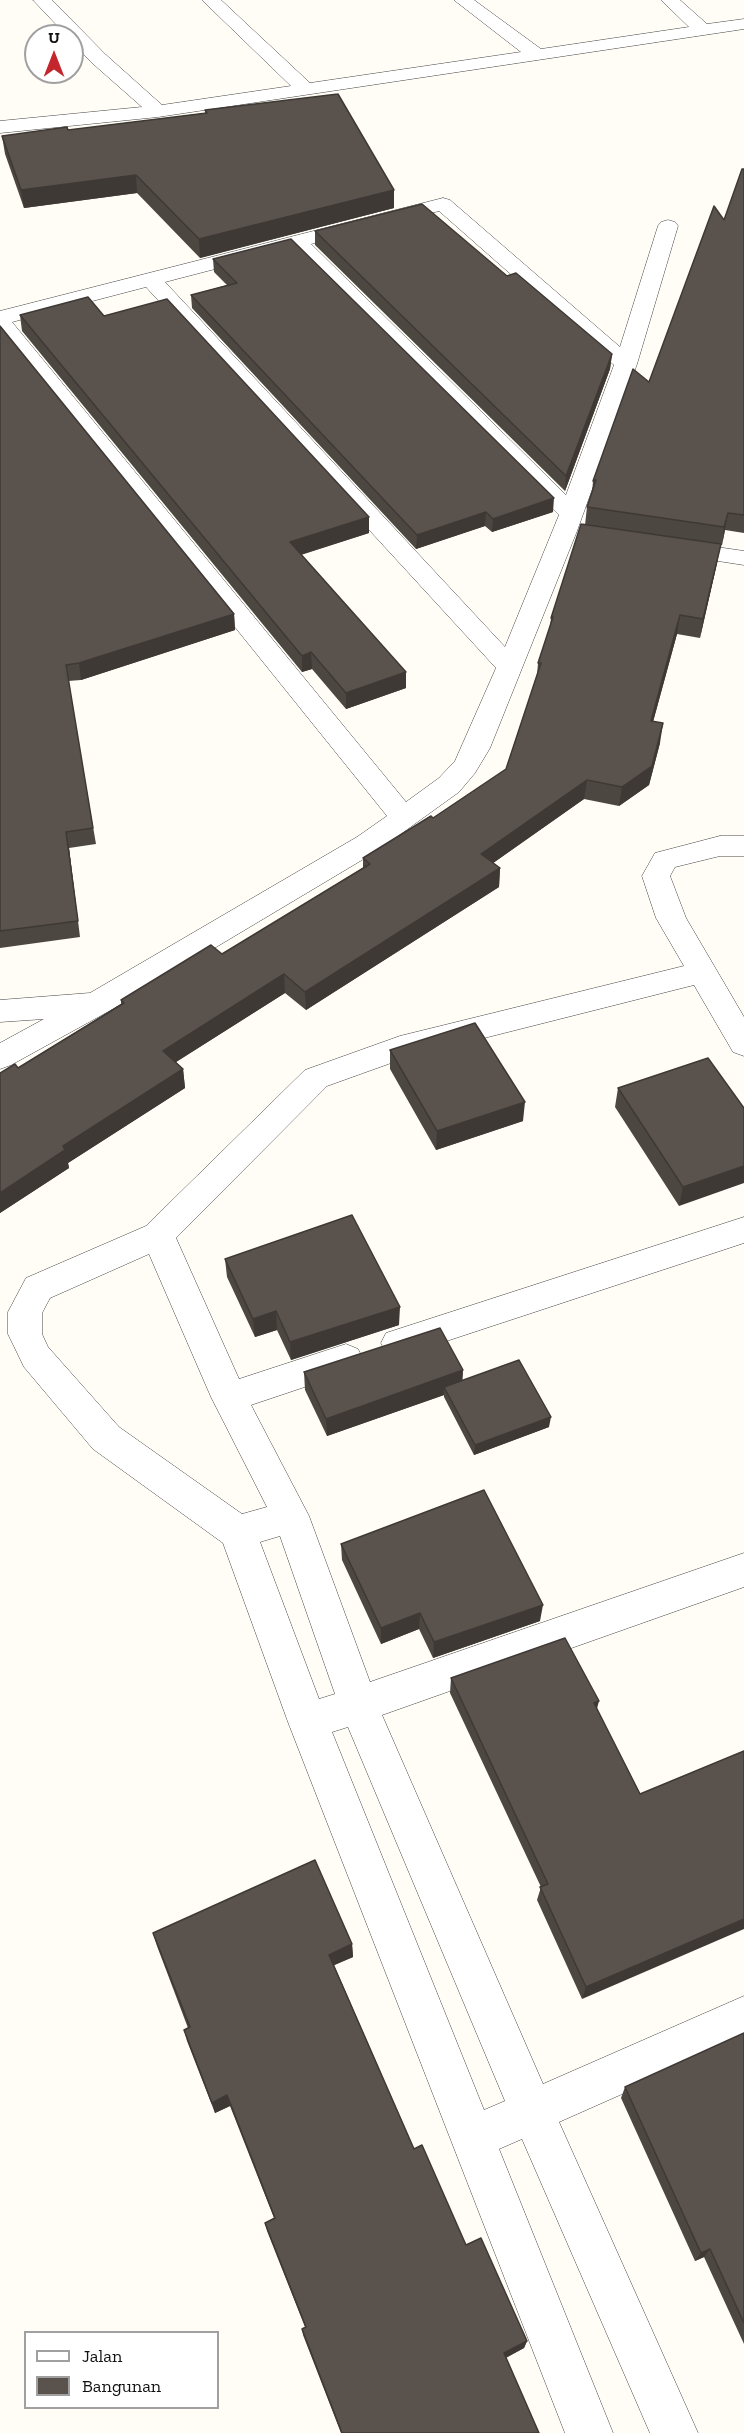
<!DOCTYPE html>
<style>
body{margin:0}
#map{position:relative;width:744px;height:2433px;overflow:hidden;background:#fffdf5;font-family:"Zilla Slab",serif}
canvas{display:block}
.legend{position:absolute;left:24px;top:2331px;width:195px;height:78px;box-sizing:border-box;background:#fff;border:2px solid #a0a0a0;margin:0;padding:8px 10px;list-style:none;font-size:18px;color:#111}
.legend li{display:flex;align-items:center;gap:12px;height:30px}
.legend b{width:30px;border:2px solid #a0a0a0}
.north{position:absolute;left:24px;top:24px;width:60px;height:60px;box-sizing:border-box;background:#fff;border:2px solid #a0a0a0;border-radius:50%;rotate:0deg;font-size:16px;font-weight:700;line-height:24px;text-align:center;color:#111}
.north::after{content:'';display:block;margin:auto;width:21px;height:27px;background:#c4262e;clip-path:polygon(50% 0,100% 100%,50% 72%,0 100%)}
</style>
<div id="map">
<canvas width="744" height="2433"></canvas>
<ul class="legend">
<li><b style="height:8px;background:#fff"></b>Jalan</li>
<li><b style="height:16px;background:#5a524d"></b>Bangunan</li>
</ul>
<div class="north">U</div>
</div>
<script>
const ctx = document.querySelector('canvas').getContext('2d');
ctx.lineJoin = 'round';
function shape(rows) {
  const path = new Path2D();
  for (const r of rows) {
    path.moveTo(r[0], r[1]);
    for (let i = 2; i < r.length; i += 2) path.lineTo(r[i], r[i + 1]);
  }
  return path;
}
function trace(path, color, width, dash) {
  ctx.strokeStyle = color;
  ctx.lineWidth = width;
  ctx.lineCap = dash ? 'butt' : 'round';
  ctx.setLineDash(dash || []);
  ctx.stroke(path);
}
function paint(path, color) {
  ctx.fillStyle = color;
  ctx.fill(path, 'evenodd');
}
const minor = shape([
 [33,0,52,0,105,54,162,105,291,86,202,0,221,0,310,83,521,52,454,0,474,0,541,49,689,27,661,0,680,0,707,24,744,19,744,29,158,117,0,133,0,121,142,107,91,62,72,42,72,36,67,36,33,0],
 [443,198,450,200,620,347,658,226,661,222,668,220,675,222,678,226,637,364,577,531,490,748,475,773,459,792,377,851,109,1011,11,1065,0,1069,0,1043,44,1019,0,1022,0,1000,90,993,357,837,387,816,0,335,0,311,443,198],
 [439,211,614,365,566,495,311,244,439,211],
 [292,249,559,515,505,647,165,282,292,249],
 [146,287,496,668,455,761,439,778,406,802,12,322,146,287],
 [675,541,744,551,744,565,666,553,663,548,666,543,675,541],
 [720,836,744,836,744,856,720,856,675,867,670,876,686,918,744,1017,744,1056,733,1052,694,985,405,1058,327,1086,176,1238,239,1379,346,1344,358,1349,363,1359,358,1369,251,1405,309,1516,370,1682,744,1553,744,1587,382,1715,543,2084,744,1996,744,2040,559,2122,698,2433,650,2433,522,2139,499,2149,613,2433,565,2433,288,1722,223,1543,93,1449,24,1367,8,1334,8,1312,26,1278,146,1226,305,1070,400,1036,684,966,656,918,642,876,655,853,720,836],
 [149,1254,211,1397,267,1507,242,1514,119,1427,48,1347,42,1334,42,1313,50,1298,149,1254],
 [280,1536,335,1694,319,1699,260,1542,280,1536],
 [348,1727,505,2101,484,2110,332,1732,348,1727],
 [744,1217,744,1243,398,1357,386,1353,381,1343,386,1333,744,1217]
]);
const wall = shape([
 [205,110,394,208,200,258,137,193,24,208,5,154,2,136,68,130,205,113],
 [744,169,744,533,725,530,722,545,720,545,717,563,700,638,677,634,653,722,660,743,649,785,619,806,584,799,493,863,500,868,499,887,306,1010,285,993,176,1062,183,1069,185,1088,68,1163,69,1168,0,1213,0,1073,18,1068,121,1004,121,1000,222,954,363,868,363,858,433,818,506,769,537,675,538,663,550,627,551,618,585,525,587,507,592,493,593,481,649,382,724,220],
 [315,231,507,276,612,354,610,369,565,491,315,245],
 [213,259,553,512,492,532,485,526,416,549,192,308,191,295,227,285,214,272],
 [20,315,369,533,301,555,406,688,346,709,312,669,302,672,22,331],
 [0,326,234,614,235,630,81,680,68,681,96,844,69,848,80,937,0,948],
 [390,1050,523,1121,436,1150,390,1069],
 [618,1088,744,1108,679,1206,615,1107],
 [225,1259,399,1325,291,1360,277,1330,255,1337,227,1277],
 [463,1370,462,1380,549,1427,474,1455,444,1397,444,1395,327,1436,305,1390,304,1372],
 [341,1544,540,1621,433,1658,419,1629,381,1644,342,1560],
 [451,1678,597,1709,640,1794,744,1751,582,1999,537,1900,541,1887,450,1693],
 [153,1933,352,1944,353,1957,334,1965,414,2149,466,2245,527,2341,524,2348,506,2358,539,2433,341,2433,303,2335,302,2329,305,2327,267,2231,265,2223,274,2218,230,2106,215,2113,187,2041,184,2030,188,2028,157,1946],
 [744,2033,744,2344,704,2257,695,2261,621,2098,625,2087]
]);
const shadedWall = shape([
 [136,175,137,193,24,208,21,190],
 [394,190,394,208,200,258,199,239],
 [612,354,610,369,565,491,566,476],
 [554,498,553,512,492,532,493,519],
 [486,512,485,526,416,549,417,535],
 [728,513,725,530,722,545,724,527],
 [369,517,369,533,290,558,290,542],
 [721,544,717,563,700,638,703,619],
 [234,614,235,630,81,680,79,663],
 [680,615,677,634,648,740,651,721],
 [311,652,312,669,302,672,302,656],
 [406,672,406,688,346,709,346,693],
 [663,723,660,743,649,785,619,806,622,787],
 [587,780,584,799,479,873,481,854],
 [66,832,69,848,80,937,78,921],
 [500,868,499,887,306,1010,305,992],
 [284,974,285,993,165,1069,163,1051],
 [183,1069,185,1088,68,1163,69,1168,0,1213,0,1193,63,1146],
 [525,1102,523,1121,436,1150,437,1131],
 [744,1166,744,1183,679,1206,683,1187],
 [400,1307,399,1325,291,1360,290,1342],
 [276,1311,277,1330,255,1337,253,1319],
 [463,1370,462,1388,444,1387,444,1395,327,1436,326,1419],
 [551,1417,549,1427,474,1455,475,1445],
 [543,1605,540,1621,433,1658,434,1642],
 [420,1613,419,1629,381,1644,381,1628],
 [599,1701,595,1716,594,1703],
 [744,1919,744,1929,582,1999,586,1987],
 [352,1944,353,1957,330,1967,329,1955],
 [227,2095,230,2106,215,2113,212,2103],
 [710,2249,704,2257,695,2261,701,2253],
 [527,2341,524,2348,501,2360,504,2353]
]);
const building = shape([
 [338,94,394,190,199,239,136,175,21,190,2,136,67,127,68,130,207,113,205,110,338,94],
 [742,169,744,169,744,515,728,513,724,527,587,507,596,480,593,481,633,369,649,382,714,206,724,220,742,169],
 [422,204,507,276,516,273,612,354,566,476,315,231,422,204],
 [291,239,554,498,493,519,486,512,417,535,191,295,237,283,213,259,291,239],
 [88,297,104,316,167,299,369,517,290,542,406,672,346,693,311,652,302,656,20,315,88,297],
 [0,326,234,614,79,663,66,665,93,828,66,832,78,921,0,931,0,326],
 [581,524,721,544,703,619,680,615,651,721,663,723,652,766,622,787,587,780,481,854,500,868,305,992,284,974,163,1051,183,1069,63,1146,65,1150,0,1193,0,1073,15,1064,18,1068,124,1003,121,1000,211,945,222,954,370,864,363,858,431,816,433,818,506,769,541,663,538,663,553,617,551,618,581,524],
 [475,1023,525,1102,437,1131,390,1050,475,1023],
 [708,1058,744,1108,744,1166,683,1187,618,1088,708,1058],
 [352,1215,400,1307,290,1342,276,1311,253,1319,225,1259,352,1215],
 [440,1328,463,1370,326,1419,304,1372,440,1328],
 [519,1360,551,1417,475,1445,444,1387,519,1360],
 [484,1490,543,1605,434,1642,420,1613,381,1628,341,1544,484,1490],
 [565,1638,599,1701,594,1703,640,1794,744,1751,744,1919,586,1987,540,1887,548,1884,451,1678,565,1638],
 [315,1860,352,1944,329,1955,414,2149,422,2145,466,2245,481,2238,527,2341,504,2353,539,2433,342,2433,302,2329,306,2327,265,2223,275,2218,227,2095,212,2103,184,2030,190,2027,153,1933,315,1860],
 [744,2033,744,2323,710,2249,701,2253,625,2087,744,2033]
]);
trace(minor, '#444', 1);
paint(minor, '#fff');
paint(wall, '#4d4742');
paint(shadedWall, '#3f3936');
paint(building, '#5a524d');
trace(building, '#3f3936', 1.5);
</script>
